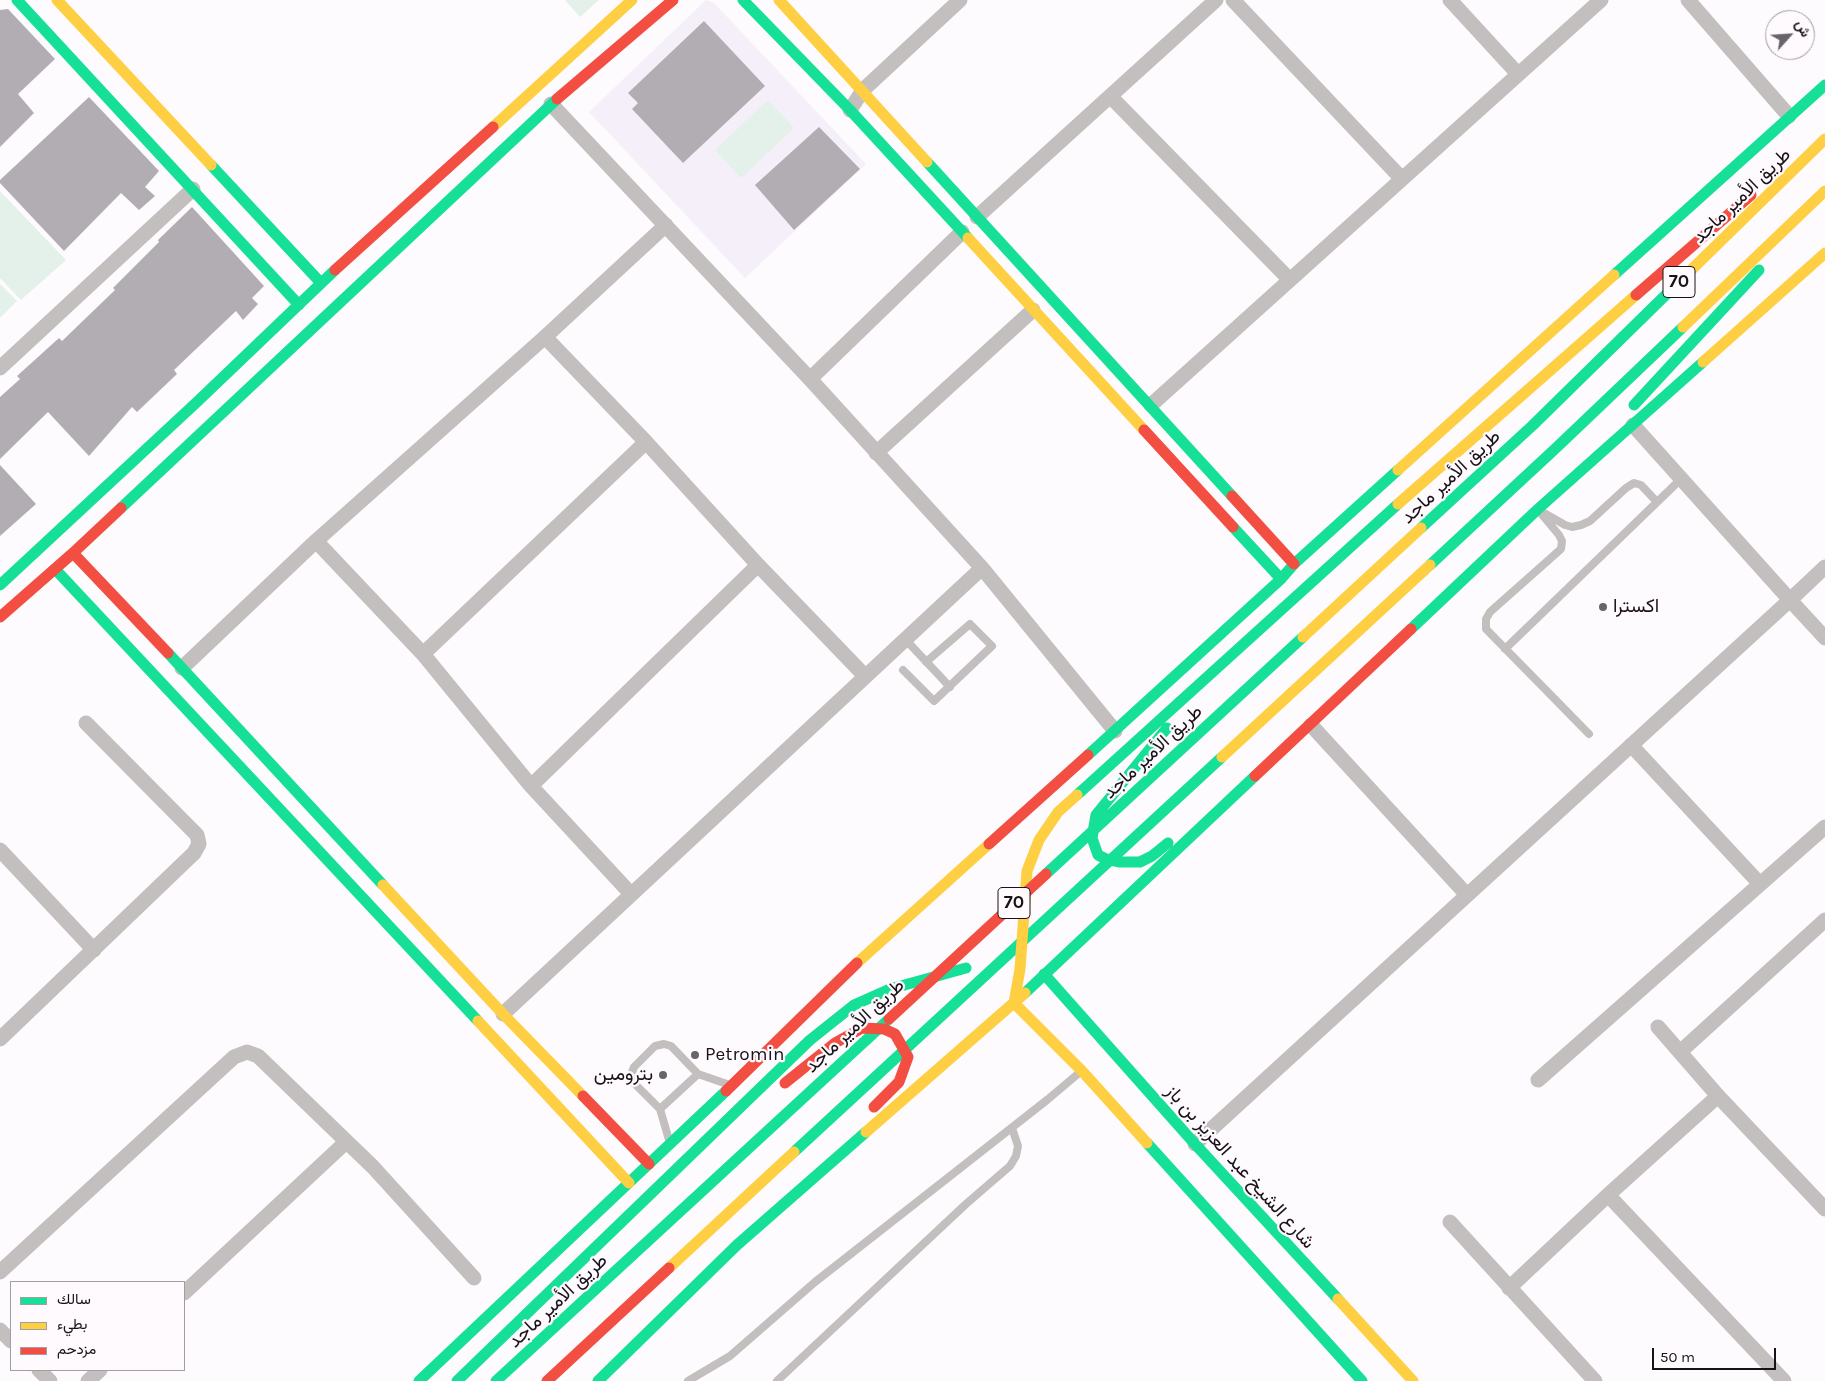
<!DOCTYPE html>
<meta charset="utf-8">
<style>
body{margin:0}
#map{position:relative;width:1825px;height:1381px;overflow:hidden;background:#fdfbfd;font-family:Karla,Vazirmatn,sans-serif}
canvas{display:block}
.legend{position:absolute;left:10px;top:1281px;width:175px;height:90px;box-sizing:border-box;background:#fefafe;border:1px solid #a29da2;margin:0;padding:6px 9px;list-style:none;font-size:15px;color:#191219}
.legend li{display:flex;align-items:center;gap:10px;height:25px}
.legend b{width:25px;border:1px solid #a29da2}
.north{position:absolute;left:1765px;top:10px;width:50px;height:50px;box-sizing:border-box;background:#fefafe;border:1px solid #a29da2;border-radius:50%;rotate:64deg;font-size:14px;font-weight:700;line-height:20px;text-align:center;color:#191219}
.north::after{content:'';display:block;margin:auto;width:18px;height:22px;background:#696469;clip-path:polygon(50% 0,100% 100%,50% 72%,0 100%)}
.scale{position:absolute;left:1652px;top:1348px;width:124px;height:22px;box-sizing:border-box;border:2px solid #191219;border-top:0;padding-left:6px;font-size:15px;line-height:18px;white-space:nowrap;color:#191219;-webkit-text-stroke:4px #fefafe;paint-order:stroke}
</style>
<div id="map">
<canvas width="1825" height="1381"></canvas>
<ul class="legend">
<li><b style="height:6px;background:#16e098"></b>سالك</li>
<li><b style="height:6px;background:#ffcf43"></b>بطيء</li>
<li><b style="height:6px;background:#f24e42"></b>مزدحم</li>
</ul>
<div class="north">ش</div>
<div class="scale">50 m</div>
</div>
<script>
const ctx = document.querySelector('canvas').getContext('2d');
ctx.lineJoin = 'round';
function paint(path, color) {
  ctx.fillStyle = color;
  ctx.fill(path, 'evenodd');
}
function shape(rows) {
  const path = new Path2D();
  for (const r of rows) {
    path.moveTo(r[0], r[1]);
    for (let i = 2; i < r.length; i += 2) path.lineTo(r[i], r[i + 1]);
  }
  return path;
}
function trace(path, color, width, dash) {
  ctx.strokeStyle = color;
  ctx.lineWidth = width;
  ctx.lineCap = dash ? 'butt' : 'round';
  ctx.setLineDash(dash || []);
  ctx.stroke(path);
}
function write(font, color, halo, rows, align = 'center') {
  ctx.font = font + ' Karla,Vazirmatn,sans-serif';
  ctx.lineWidth = 4.5;
  ctx.setLineDash([]);
  ctx.textBaseline = 'middle';
  ctx.strokeStyle = halo;
  ctx.fillStyle = color;
  for (const [text, x, y, turn = 0] of rows) {
    ctx.save();
    ctx.translate(x, y);
    ctx.rotate((+turn || 0) * Math.PI / 180);
    ctx.textAlign = isNaN(turn) ? turn : align;
    if (halo) ctx.strokeText(text, 0, 0);
    ctx.fillText(text, 0, 0);
    ctx.restore();
  }
}
const education = shape([
 [706,0,714,3,866,164,745,278,589,112]
]);
const green = shape([
 [565,0,599,0,580,17],
 [768,100,794,128,741,178,715,150],
 [0,191,66,260,21,300,0,278],
 [0,284,17,301,0,318]
]);
const building = shape([
 [8,9,55,59,18,94,34,113,0,147,0,10],
 [704,21,765,86,683,163,632,109,638,103,628,93],
 [89,97,159,171,145,187,155,196,139,210,121,193,64,251,0,183,0,180],
 [819,127,860,169,794,230,755,185],
 [192,207,264,286,252,298,258,304,243,320,236,311,174,370,177,374,137,412,132,407,89,456,48,412,0,459,0,397,20,379,17,376,59,338,62,341,115,290,113,288,159,242,158,240],
 [0,465,36,504,0,536]
]);
const lane = shape([
 [1539,511,1559,535,1562,541,1561,549,1490,612,1486,619,1486,629,1589,734],
 [1544,513,1565,525,1572,527,1581,525,1590,521,1626,488,1634,483,1641,485,1657,502],
 [905,639,950,687],
 [1505,649,1682,478],
 [903,670,934,701,992,646,970,624,926,662],
 [660,1109,635,1084,631,1075,634,1067,655,1046,664,1044,671,1046,698,1074],
 [669,1140,660,1109,698,1074,727,1084],
 [688,1381,730,1356,815,1282,1047,1100,1079,1073],
 [777,1381,966,1204,1010,1166,1016,1156,1018,1146,1012,1128]
]);
const street = shape([
 [1233,0,1402,179],
 [1450,0,1518,74],
 [1688,0,1789,116],
 [1110,96,1290,280],
 [551,104,810,379,982,568,1115,731],
 [850,110,863,90,960,0],
 [977,217,1216,0],
 [545,337,646,442,758,565,865,676],
 [0,368,193,189],
 [810,379,962,232],
 [1151,405,1601,0],
 [1633,425,1790,600,1825,567],
 [876,453,1033,310],
 [316,541,423,654,531,786,631,894],
 [423,654,646,442],
 [182,668,316,541,545,337,666,225],
 [1311,725,1467,895],
 [1631,745,1760,884],
 [531,786,758,565],
 [0,850,94,950],
 [503,1014,982,568],
 [1658,1027,1718,1096,1825,1209],
 [0,1039,194,853,199,844,197,835,86,723],
 [1680,1052,1825,920],
 [1538,1080,1825,827],
 [1195,1144,1790,600,1825,638],
 [1608,1195,1784,1381],
 [1450,1222,1595,1381],
 [0,1272,234,1057,247,1052,258,1056,373,1167,474,1278],
 [1509,1288,1608,1195,1718,1096],
 [184,1293,346,1142],
 [0,1330,11,1341],
 [39,1370,50,1381],
 [88,1381,100,1370]
]);
const fast = shape([
 [17,0,299,305],
 [743,0,850,110,968,238],
 [927,162,1232,496],
 [211,165,321,283],
 [1614,275,1825,85],
 [1634,405,1759,270],
 [121,508,557,99],
 [1233,527,1281,579],
 [1421,528,1532,426,1684,277],
 [1430,565,1556,448,1683,327],
 [55,569,478,1021],
 [0,585,198,401,335,270],
 [1411,629,1538,509,1703,362],
 [168,653,383,885],
 [1167,728,1096,815,1092,838,1098,855,1106,859,1120,862,1140,862,1152,856,1168,843],
 [1088,755,1281,579,1294,564,1398,470],
 [1077,795,1398,504],
 [1046,874,1303,637],
 [1044,974,1195,1144,1338,1299],
 [1025,993,1255,776],
 [1147,1143,1362,1381],
 [794,1152,1222,757],
 [419,1381,726,1091],
 [457,1381,810,1040,854,1005,890,989,966,968],
 [496,1381,889,1019],
 [598,1381,737,1245,866,1132]
]);
const slow = shape([
 [57,0,211,165],
 [779,0,927,162],
 [493,127,632,0],
 [968,238,1144,430],
 [1684,277,1825,139],
 [1683,327,1825,191],
 [1703,362,1825,253],
 [1398,470,1614,275],
 [1398,504,1636,295],
 [1303,637,1421,528],
 [1222,757,1430,565],
 [383,885,503,1014,583,1096],
 [857,963,989,844],
 [1014,1003,1020,969,1027,871,1039,840,1058,812,1077,795],
 [1014,1003,1082,1071,1147,1143],
 [478,1021,629,1183],
 [866,1132,1025,993],
 [669,1268,794,1152],
 [1338,1299,1413,1381]
]);
const jam = shape([
 [557,99,673,0],
 [335,270,493,127],
 [1636,295,1751,195],
 [1144,430,1233,527],
 [1232,496,1294,564],
 [73,553,168,653],
 [0,617,73,553,121,508],
 [1255,776,1411,629],
 [989,844,1088,755],
 [889,1019,1046,874],
 [785,1083,835,1043,862,1028,884,1029,895,1034,908,1057,899,1082,874,1107],
 [726,1091,857,963],
 [583,1096,649,1164],
 [547,1381,669,1268]
]);
const markers = [
 [1603,607,5,"#696469"],
 [695,1055,5,"#696469"],
 [663,1075,5,"#696469"]
];
const shields = [
 [1679,282,32],
 [1014,903,32]
];
const shieldNames = [
 ["70",1679,282],
 ["70",1014,903]
];
const streetNames = [
 ["طريق الأمير ماجد",1742,196,-44],
 ["طريق الأمير ماجد",1451,477,-43],
 ["طريق الأمير ماجد",1153,752,-43],
 ["طريق الأمير ماجد",855,1026,-43],
 ["شارع الشيخ عبد العزيز بن باز",1240,1167,48],
 ["طريق الأمير ماجد",558,1301,-43]
];
const poiNames = [
 ["اكسترا",1613,607],
 ["Petromin",705,1055],
 ["بترومين",653,1075,"right"]
];
paint(education, '#f4eff8');
paint(green, '#e4f1ea');
paint(building, '#b2adb3');
trace(lane, '#c3bfbf', 8);
trace(street, '#c3bfbf', 15);
trace(fast, '#16e098', 11);
trace(slow, '#ffcf43', 11);
trace(jam, '#f24e42', 11);
for (const [x, y, r, color] of markers) {
  const dot = new Path2D();
  dot.arc(x, y, r, 0, 2 * Math.PI);
  ctx.fillStyle = color;
  ctx.fill(dot);
  trace(dot, '#fefafe', 2);
}
for (const [x, y, w] of shields) {
  const box = new Path2D();
  box.roundRect(x - w / 2, y - 15.5, w, 31, 4);
  ctx.fillStyle = '#fefafe';
  ctx.fill(box);
  trace(box, '#191219', 1);
}
write('bold 18px', '#191219', null, shieldNames);
write('19px', '#191219', '#fefafe', streetNames);
write('19px', '#191219', '#fefafe', poiNames, 'left');
</script>
